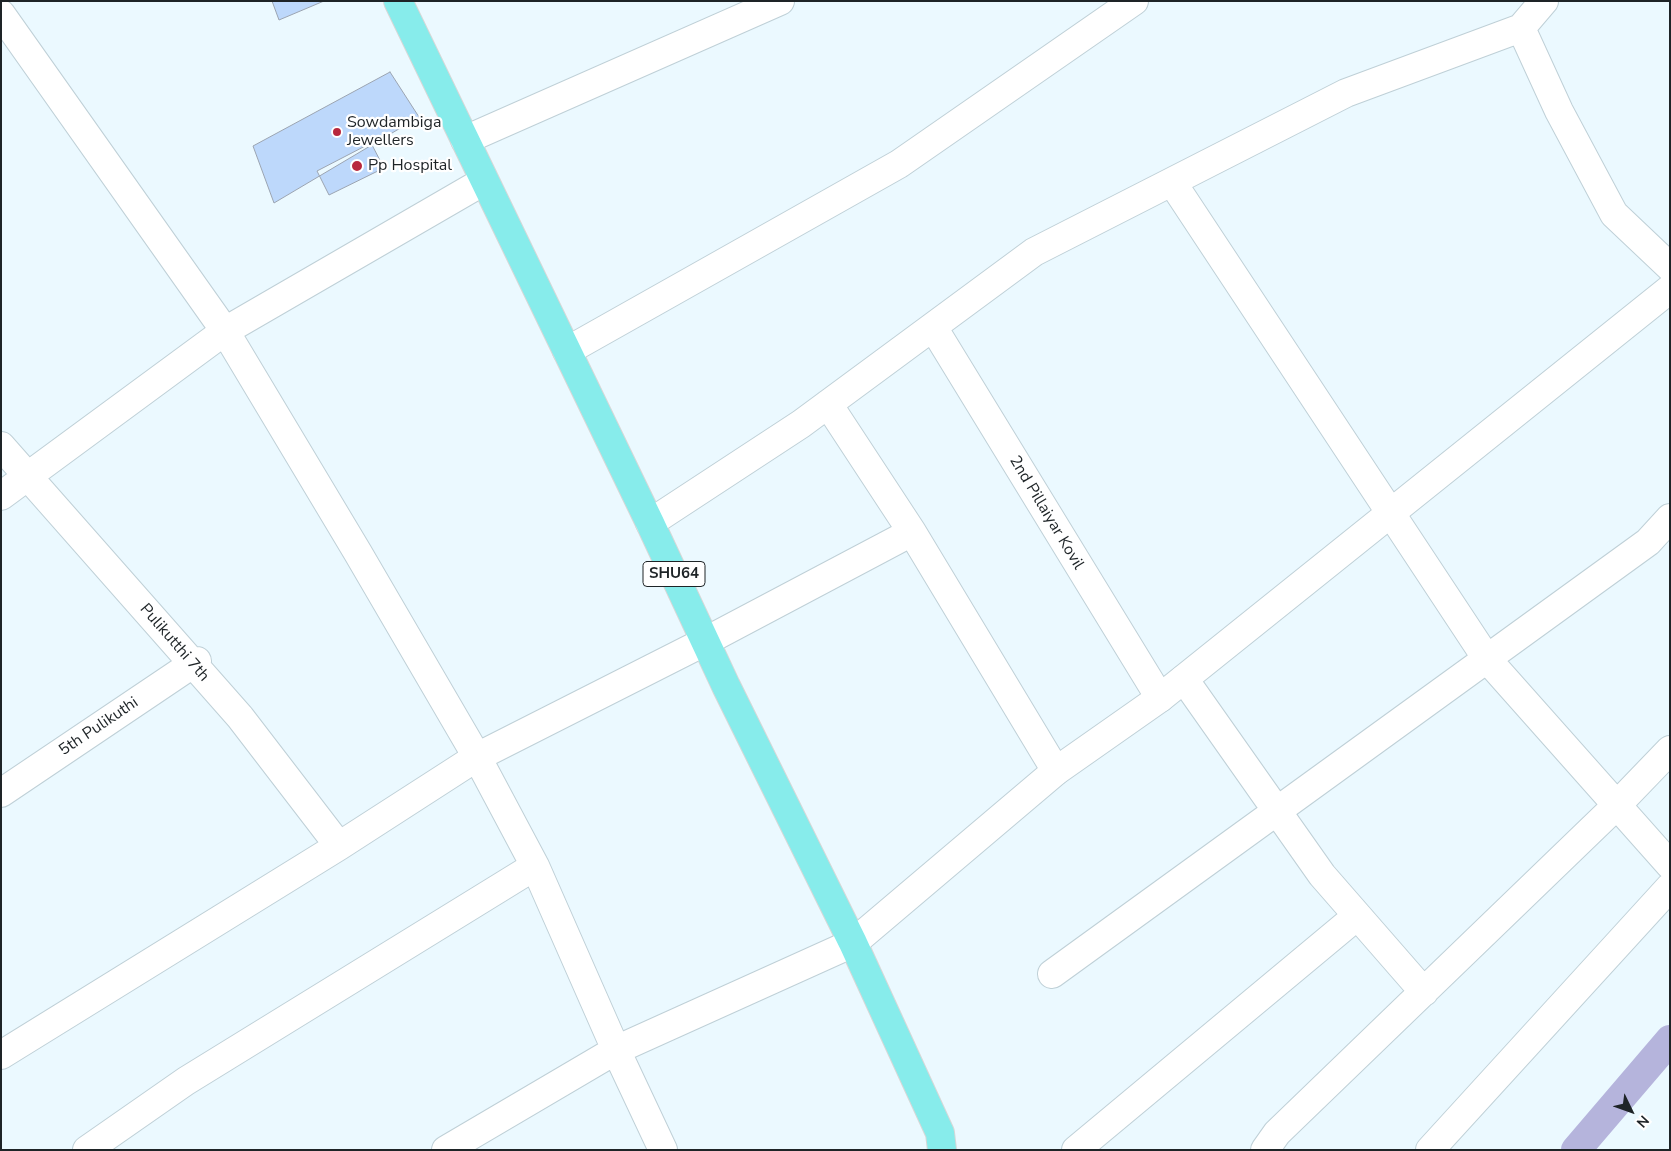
<!DOCTYPE html>
<style>
body{margin:0}
#map{position:relative;width:1671px;height:1151px;overflow:hidden;background:#ebf9ff;font-family:"Nunito Sans",sans-serif}
canvas{display:block}
.frame{position:absolute;inset:0;border:2px solid #1e2427;pointer-events:none}
.north{position:absolute;left:1606px;top:1086px;width:50px;height:50px;-webkit-text-stroke:4px #fff;paint-order:stroke;rotate:132deg;font-size:14px;font-weight:700;line-height:20px;text-align:center;color:#1e2427}
.north::after{content:'';display:block;margin:auto;width:18px;height:22px;background:#1e2427;clip-path:polygon(50% 0,100% 100%,50% 72%,0 100%)}
</style>
<div id="map">
<canvas width="1671" height="1151"></canvas>
<div class="frame"></div>
<div class="north">N</div>
</div>
<script>
const ctx = document.querySelector('canvas').getContext('2d');
ctx.lineJoin = 'round';
function shape(rows) {
  const path = new Path2D();
  for (const r of rows) {
    path.moveTo(r[0], r[1]);
    for (let i = 2; i < r.length; i += 2) path.lineTo(r[i], r[i + 1]);
  }
  return path;
}
function trace(path, color, width, dash) {
  ctx.strokeStyle = color;
  ctx.lineWidth = width;
  ctx.lineCap = dash ? 'butt' : 'round';
  ctx.setLineDash(dash || []);
  ctx.stroke(path);
}
function paint(path, color) {
  ctx.fillStyle = color;
  ctx.fill(path, 'evenodd');
}
function write(font, color, halo, rows, align = 'center') {
  ctx.font = font + ' "Nunito Sans",sans-serif';
  ctx.lineWidth = 4.5;
  ctx.setLineDash([]);
  ctx.textBaseline = 'middle';
  ctx.strokeStyle = halo;
  ctx.fillStyle = color;
  for (const [text, x, y, turn = 0] of rows) {
    ctx.save();
    ctx.translate(x, y);
    ctx.rotate((+turn || 0) * Math.PI / 180);
    ctx.textAlign = isNaN(turn) ? turn : align;
    if (halo) ctx.strokeText(text, 0, 0);
    ctx.fillText(text, 0, 0);
    ctx.restore();
  }
}
const canal = shape([
 [1576,1150,1670,1040]
]);
const building = shape([
 [272,1,324,1,279,20,272,1],
 [390,72,419,117,274,203,253,146,390,72],
 [371,143,384,168,329,195,317,171,371,143]
]);
const minor = shape([
 [1,14,225,331,358,553,477,757,535,866,616,1050,663,1150],
 [1521,28,1559,111,1614,214,1670,267],
 [465,140,780,1],
 [1172,182,1487,659,1670,865],
 [933,327,1160,698],
 [567,351,899,164,1134,1],
 [828,404,912,532],
 [1,446,240,717,339,846],
 [1,496,225,331,484,181],
 [650,523,801,424,1034,252,1346,93,1521,28,1544,1],
 [1184,679,1322,875,1424,992],
 [1,793,197,661],
 [1052,974,1648,542,1670,518],
 [1,1055,339,846,477,757,706,641,912,532,1056,771],
 [87,1150,186,1081,535,866],
 [446,1150,616,1050,853,943],
 [1076,1150,1357,916],
 [1265,1150,1277,1133,1617,805,1670,750],
 [1430,1150,1670,887]
]);
const tertiary = shape([
 [853,943,1056,771,1160,698,1670,289]
]);
const primary = shape([
 [398,1,650,523,726,686,853,943,940,1133,942,1150]
]);
const markers = [
 [337,132,5,"#b8273d"],
 [357,166,6,"#b8273d"]
];
const shields = [
 [674,574,62]
];
const shieldNames = [
 ["SHU64",674,574]
];
const poiNames = [
 ["Sowdambiga",347,123],
 ["Jewellers",347,141],
 ["Pp Hospital",368,166]
];
const streetNames = [
 ["2nd Pillaiyar Kovil",1046,513,59],
 ["Pulikutthi 7th",174,643,49],
 ["5th Pulikuthi",99,727,-34]
];
trace(canal, '#b5b4dc', 30);
paint(building, '#bdd8fb');
trace(building, '#9ba4b1', 1);
trace(minor, '#bfd0d7', 30);
trace(tertiary, '#bfd0d7', 30);
trace(primary, '#d6d8d8', 30);
trace(minor, '#fff', 28);
trace(tertiary, '#fff', 28);
trace(primary, '#87eceb', 28);
for (const [x, y, r, color] of markers) {
  const dot = new Path2D();
  dot.arc(x, y, r, 0, 2 * Math.PI);
  ctx.fillStyle = color;
  ctx.fill(dot);
  trace(dot, '#fff', 2);
}
for (const [x, y, w] of shields) {
  const box = new Path2D();
  box.roundRect(x - w / 2, y - 12.5, w, 25, 4);
  ctx.fillStyle = '#fff';
  ctx.fill(box);
  trace(box, '#1e2427', 1);
}
write('bold 15px', '#1e2427', null, shieldNames);
write('16px', '#1e2427', '#fff', poiNames, 'left');
write('16px', '#1e2427', '#fff', streetNames);
</script>
